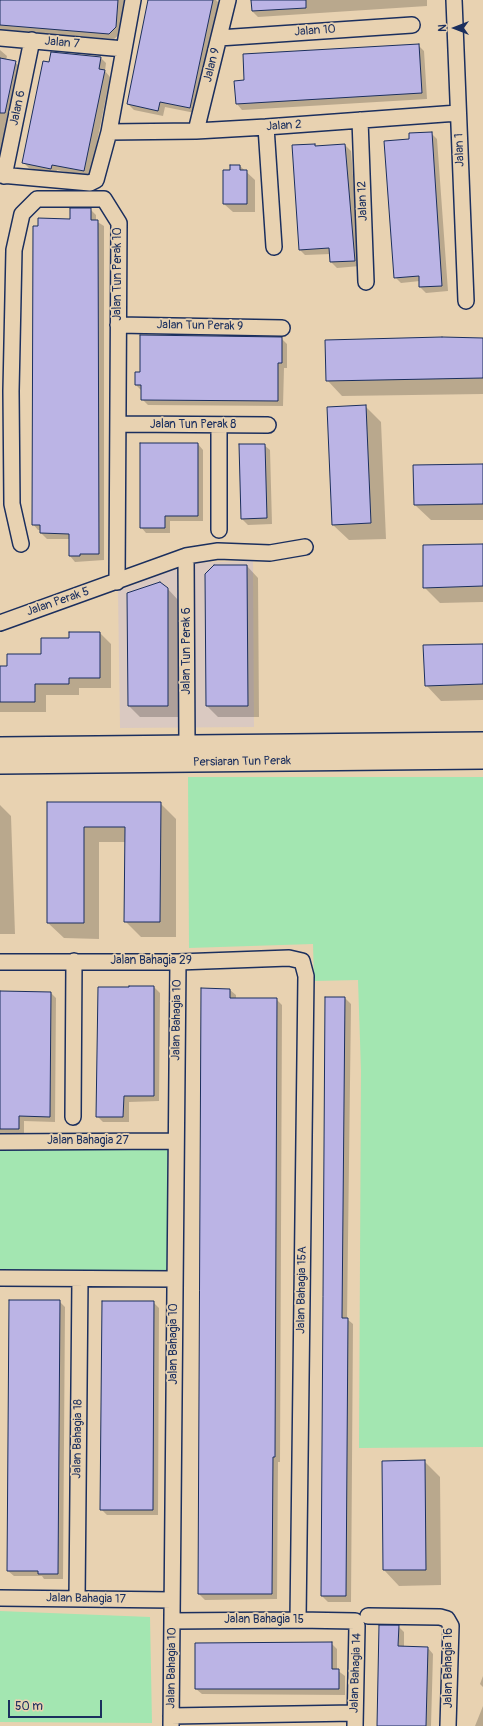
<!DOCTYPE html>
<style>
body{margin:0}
#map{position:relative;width:483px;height:1726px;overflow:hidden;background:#e8d2b1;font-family:Pangolin,sans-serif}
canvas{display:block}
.north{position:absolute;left:435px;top:8px;width:40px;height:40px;-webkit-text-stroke:3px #e8d2b1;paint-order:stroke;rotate:270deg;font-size:11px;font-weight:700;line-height:16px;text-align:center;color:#1b2f5e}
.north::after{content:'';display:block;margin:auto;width:14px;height:18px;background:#1b2f5e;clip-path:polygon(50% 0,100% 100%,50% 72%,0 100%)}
.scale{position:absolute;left:8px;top:1700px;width:94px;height:18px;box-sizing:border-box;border:2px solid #1b2f5e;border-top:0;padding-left:5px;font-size:12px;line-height:14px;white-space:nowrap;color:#1b2f5e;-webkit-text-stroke:3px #e8d2b1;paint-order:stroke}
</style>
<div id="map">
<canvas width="483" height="1726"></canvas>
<div class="north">N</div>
<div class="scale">50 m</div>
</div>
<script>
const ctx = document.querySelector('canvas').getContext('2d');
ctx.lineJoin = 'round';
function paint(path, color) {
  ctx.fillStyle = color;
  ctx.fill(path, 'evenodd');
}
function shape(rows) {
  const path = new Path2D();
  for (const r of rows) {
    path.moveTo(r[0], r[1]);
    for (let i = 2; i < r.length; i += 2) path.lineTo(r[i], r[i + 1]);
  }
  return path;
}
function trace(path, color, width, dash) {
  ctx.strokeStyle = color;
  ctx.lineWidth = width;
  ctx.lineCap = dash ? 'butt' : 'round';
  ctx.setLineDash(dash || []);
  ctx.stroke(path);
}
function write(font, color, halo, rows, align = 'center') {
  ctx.font = font + ' Pangolin,sans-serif';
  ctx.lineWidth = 3.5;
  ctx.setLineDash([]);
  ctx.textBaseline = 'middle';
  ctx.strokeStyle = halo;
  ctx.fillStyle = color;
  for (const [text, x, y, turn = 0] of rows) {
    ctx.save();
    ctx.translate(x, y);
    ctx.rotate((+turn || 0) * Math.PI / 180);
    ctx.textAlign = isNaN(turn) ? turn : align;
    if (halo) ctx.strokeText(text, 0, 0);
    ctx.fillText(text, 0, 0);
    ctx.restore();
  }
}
const built = shape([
 [253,561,254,727,120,728,118,591,191,563]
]);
const green = shape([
 [188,777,483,777,483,1447,359,1448,361,1071,358,980,314,981,313,944,189,948],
 [168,1148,167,1273,0,1273,0,1149],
 [0,1611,150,1617,152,1723,0,1722]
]);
const shadow = shape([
 [0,0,131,0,130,3,124,2,121,33,114,39,0,30],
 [150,0,216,0,219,3,195,113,165,107,163,116,134,110,128,104],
 [252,0,427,0,427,6,258,17,252,11],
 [418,45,424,51,427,99,242,110,237,104,245,81],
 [0,50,7,56,6,60,15,62,21,68,0,168],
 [101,58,106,63,105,71,110,77,90,177,57,170,56,174,29,168,23,162,50,63],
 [431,133,437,139,448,291,426,293,420,287,420,281,401,283,395,277,410,140],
 [314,145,317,147,345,145,351,151,360,266,337,268,331,262,331,254,305,255,300,250],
 [231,166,240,166,255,180,255,212,233,212,224,204],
 [90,209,96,215,96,221,104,226,104,560,75,562,70,556,70,539,47,539,41,533,41,530,38,530,33,524,71,220],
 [281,338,287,344,287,368,284,368,283,406,148,405,142,399,142,391,136,385,136,373],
 [483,339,483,394,342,396,327,380],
 [365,406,381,422,386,539,349,540,333,525],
 [198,444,203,450,203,521,170,521,170,533,146,533,141,527],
 [264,445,270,450,272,524,248,525,242,519],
 [483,465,483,520,431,520,415,505],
 [483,545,483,602,440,603,424,587],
 [247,566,258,578,259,717,218,717,207,706],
 [167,588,178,600,179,717,140,717,129,706],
 [100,633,111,644,111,688,79,688,79,695,46,695,46,712,0,712,0,667,8,667,42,655,70,639],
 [483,645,483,700,441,701,426,685],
 [48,803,160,803,176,819,176,937,141,937,125,921,126,842,99,842,99,939,64,938,48,923],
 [0,805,11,816,15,934,0,934],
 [154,987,160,993,159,1101,129,1102,129,1122,103,1122,97,1116,99,988],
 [202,989,230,990,236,995,236,999,276,999,282,1005,280,1462,278,1462,277,1599,205,1600,199,1594],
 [0,992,51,993,56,998,55,1122,24,1121,24,1134,0,1134],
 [345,998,351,1004,347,1319,353,1324,351,1602,328,1602,322,1596],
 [59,1301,65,1307,63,1579,44,1579,42,1576,14,1576,8,1571],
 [153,1302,159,1308,158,1515,107,1515,101,1509],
 [424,1461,440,1477,441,1585,399,1586,384,1570,383,1462],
 [398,1626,404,1632,404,1648,428,1648,433,1654,431,1726,378,1726],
 [331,1643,337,1649,337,1670,345,1676,345,1695,202,1694,196,1689],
 [483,1676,483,1687,480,1684],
 [483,1706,483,1726,475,1726]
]);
const building = shape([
 [0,0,118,0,116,27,109,34,0,25,0,0],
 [148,0,213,0,190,108,160,102,158,111,127,104,148,0],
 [251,0,306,0,306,8,252,11,251,0],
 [419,44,422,93,236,104,234,81,244,80,243,54,419,44],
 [51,52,101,57,99,69,105,70,84,171,52,165,51,169,22,163,43,61,49,62,51,52],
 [0,58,16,61,5,113,0,113,0,58],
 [432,132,442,286,419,287,419,276,394,278,384,141,409,139,409,133,432,132],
 [315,144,315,146,345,144,355,261,330,262,329,248,299,250,292,145,315,144],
 [230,165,240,165,240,170,247,170,247,204,223,204,223,170,230,170,230,165],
 [70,208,91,208,91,220,98,220,99,554,80,554,80,556,69,556,69,534,40,533,40,525,32,525,33,226,38,226,38,218,70,219,70,208],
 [140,335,282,337,282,363,278,363,278,401,141,400,141,385,135,385,135,372,140,372,140,335],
 [442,337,483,338,483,378,326,381,325,340,442,337],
 [366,405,371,523,332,525,327,407,366,405],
 [140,443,198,443,198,516,165,516,165,528,140,528,140,443],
 [239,444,265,444,267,518,241,519,239,444],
 [483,464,483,504,414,505,413,465,483,464],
 [483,544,483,586,423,588,423,545,483,544],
 [214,565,247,565,248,706,206,706,205,574,214,565],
 [160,582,168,588,168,706,128,706,127,593,160,582],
 [69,632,100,632,100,678,69,678,69,684,35,684,35,702,0,702,0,666,7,666,7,654,41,654,41,638,69,638,69,632],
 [483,644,483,684,425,686,423,645,483,644],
 [47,802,161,802,160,922,124,922,125,827,84,827,84,923,47,923,47,802],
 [129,986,154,986,154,1096,124,1096,123,1117,96,1117,98,987,129,987,129,986],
 [201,988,230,989,230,998,277,998,275,1457,273,1457,272,1594,198,1594,201,988],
 [0,991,51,992,50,1117,19,1116,19,1129,0,1129,0,991],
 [325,997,345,997,342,1318,348,1318,346,1596,321,1596,325,997],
 [9,1300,60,1300,58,1574,38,1574,38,1571,7,1571,9,1300],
 [102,1301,154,1301,153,1510,100,1510,102,1301],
 [425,1460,426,1570,383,1570,382,1461,425,1460],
 [379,1625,399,1625,398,1646,428,1647,426,1726,377,1726,379,1625],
 [332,1642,332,1669,339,1669,339,1689,195,1689,195,1643,332,1642]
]);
const minor = shape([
 [454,0,466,301],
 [0,38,124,49],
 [219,38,412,25],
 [360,120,366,282],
 [266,127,274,247],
 [196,131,228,0],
 [109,132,196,131,266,127,458,113],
 [0,175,90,183,96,180,109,132,133,0],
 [4,176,32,40],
 [118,325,282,328],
 [119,424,268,425],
 [219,530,219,425],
 [21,544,12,504,11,391,14,250,22,214,37,199,104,199,119,223,117,582],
 [186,556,187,746],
 [0,623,186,556,218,551,270,553,305,547],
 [0,962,178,962,289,958,302,961,306,976,298,1620],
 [73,1117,74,961],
 [0,1142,176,1141],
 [0,1278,175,1279],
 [0,1598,172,1600],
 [77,1599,80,1279],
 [368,1616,440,1617,447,1619,451,1626,448,1726],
 [172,1621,298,1620,355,1621,357,1626,355,1726],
 [171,1716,355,1713],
 [171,1726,178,962]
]);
const tertiary = shape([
 [0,747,483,742],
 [0,764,483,759]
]);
const streetNames = [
 ["Jalan 10",315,31,-4],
 ["Jalan 7",62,43,5],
 ["Jalan 9",212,65,-76],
 ["Jalan 6",18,108,-78],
 ["Jalan 2",284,126,-4],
 ["Jalan 1",460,150,-92],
 ["Jalan 12",363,201,-92],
 ["Jalan Tun Perak 10",118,274,-90],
 ["Jalan Tun Perak 9",200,326,1],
 ["Jalan Tun Perak 8",193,425],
 ["Jalan Perak 5",58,602,-19],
 ["Jalan Tun Perak 6",187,651,-90],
 ["Persiaran Tun Perak",242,762,-1],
 ["Jalan Bahagia 29",151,961],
 ["Jalan Bahagia 10",177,1020,-89],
 ["Jalan Bahagia 27",88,1141],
 ["Jalan Bahagia 15A",302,1290,-89],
 ["Jalan Bahagia 10",174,1344,-90],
 ["Jalan Bahagia 18",78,1439,-89],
 ["Jalan Bahagia 17",86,1599,1],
 ["Jalan Bahagia 15",264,1620],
 ["Jalan Bahagia 10",172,1668,-89],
 ["Jalan Bahagia 16",449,1668,-90],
 ["Jalan Bahagia 14",356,1673,-88]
];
paint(built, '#dac9c1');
paint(green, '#a3e6b1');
paint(shadow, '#0003');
paint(building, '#bbb4e5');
trace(building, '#1b2f5e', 1);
trace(minor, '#1b2f5e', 18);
trace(tertiary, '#1b2f5e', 22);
trace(minor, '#e8d2b1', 15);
trace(tertiary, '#e8d2b1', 19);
write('12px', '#1b2f5e', '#e8d2b1', streetNames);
</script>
